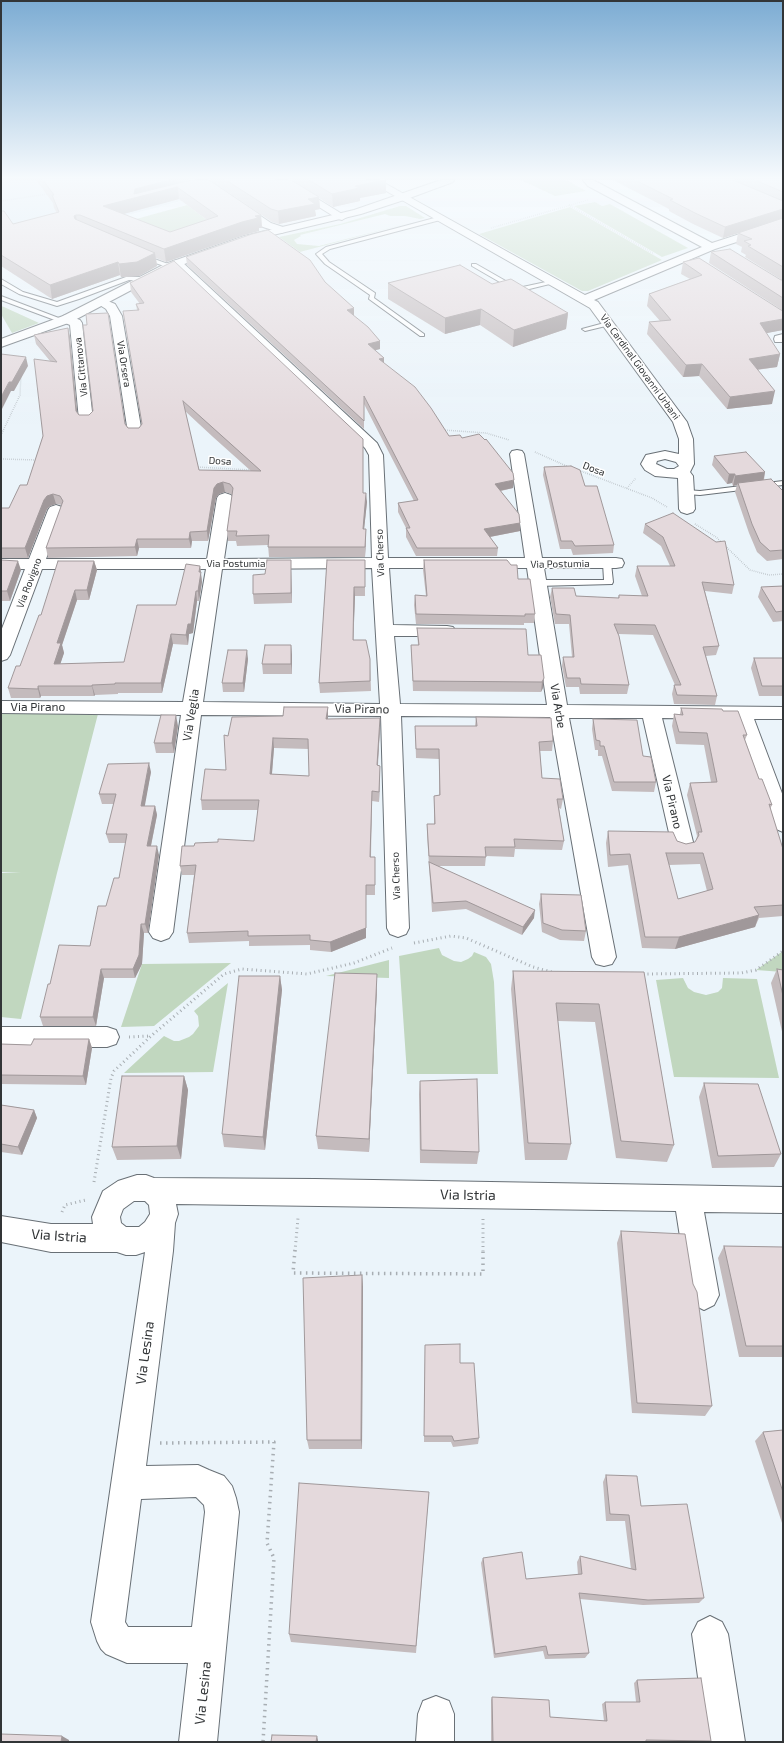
<!DOCTYPE html>
<style>
body{margin:0}
#map{position:relative;width:784px;height:1743px;overflow:hidden;background:#ebf4fa;font-family:"Exo 2",sans-serif}
canvas{display:block}
.frame{position:absolute;inset:0;border:2px solid #323537;pointer-events:none}
</style>
<div id="map">
<canvas width="784" height="1743"></canvas>
<div class="frame"></div>
</div>
<script>
const ctx = document.querySelector('canvas').getContext('2d');
ctx.lineJoin = 'round';
function paint(path, color) {
  ctx.fillStyle = color;
  ctx.fill(path, 'evenodd');
}
function shape(rows) {
  const path = new Path2D();
  for (const r of rows) {
    path.moveTo(r[0], r[1]);
    for (let i = 2; i < r.length; i += 2) path.lineTo(r[i], r[i + 1]);
  }
  return path;
}
function trace(path, color, width, dash) {
  ctx.strokeStyle = color;
  ctx.lineWidth = width;
  ctx.lineCap = dash ? 'butt' : 'round';
  ctx.setLineDash(dash || []);
  ctx.stroke(path);
}
function write(font, color, halo, rows, align = 'center') {
  ctx.font = font + ' "Exo 2",sans-serif';
  ctx.lineWidth = 3;
  ctx.setLineDash([]);
  ctx.textBaseline = 'middle';
  ctx.strokeStyle = halo;
  ctx.fillStyle = color;
  for (const [text, x, y, turn = 0] of rows) {
    ctx.save();
    ctx.translate(x, y);
    ctx.rotate((+turn || 0) * Math.PI / 180);
    ctx.textAlign = isNaN(turn) ? turn : align;
    if (halo) ctx.strokeText(text, 0, 0);
    ctx.fillText(text, 0, 0);
    ctx.restore();
  }
}
const built = shape([
 [1,180,187,180,208,194,1,248]
]);
const green = shape([
 [521,180,566,180,586,191,555,196],
 [595,202,602,206,610,204,688,248,662,257,574,206],
 [187,205,219,229,165,247,118,224],
 [400,206,406,206,425,218,420,219,405,216,390,216,385,214,300,235,301,236,294,240,297,244,319,246,409,223,300,252,279,237,340,224],
 [570,207,662,260,588,291,582,291,479,234],
 [1,306,4,307,39,323,12,333,1,314],
 [1,710,99,710,57,873,21,1019,1,1017,1,873,21,873,1,872],
 [439,948,442,955,454,961,461,962,468,959,472,956,474,952,486,957,491,964,494,982,498,1074,407,1074,399,956],
 [783,951,783,972,756,970],
 [389,960,389,978,326,976],
 [231,963,154,1026,121,1027,142,964],
 [683,978,688,988,694,992,706,995,718,992,722,988,723,978,757,979,779,1078,674,1077,656,980],
 [228,983,213,1072,124,1073,164,1036,174,1041,179,1041,189,1037,193,1034,199,1026,198,1016,194,1011]
]);
const pathFar2 = shape([
 [1,183,13,180],
 [1,201,48,194],
 [569,205,654,254],
 [491,228,588,200],
 [443,430,486,433,509,440],
 [1,435,20,395,21,374],
 [535,452,571,468],
 [1,459,37,460],
 [196,467,251,470],
 [578,470,652,498,667,507],
 [627,488,636,478],
 [695,524,716,537,750,570,769,575,783,574]
]);
const pathFar1 = shape([
 [414,943,451,936,466,938,533,967,552,972],
 [643,974,741,973,756,970,783,951],
 [129,1037,150,1036],
 [94,1182,111,1078,114,1071,151,1036,224,974,242,969,307,974,354,963,392,948],
 [62,1212,65,1205,86,1200],
 [483,1219,483,1251],
 [295,1251,298,1218]
]);
const path = shape([
 [295,1250,293,1273,483,1274,483,1250],
 [160,1443,274,1442,267,1543,274,1558,263,1742]
]);
const service = shape([
 [442,216,444,217,444,219,330,249,322,254,329,262,375,293,374,298,424,334,424,336,420,336,369,299,370,295,325,264,316,254,326,247,442,216],
 [143,255,171,265,172,266,167,267,141,258,140,257,143,255],
 [472,264,476,264,518,288,555,280,558,282,517,292,472,266,472,264],
 [126,277,145,277,148,279,145,281,129,280,79,299,57,306,19,294,1,284,1,279,23,292,57,302,126,277],
 [1,296,64,320,65,321,60,322,1,300,1,296],
 [608,322,610,323,610,325,585,331,582,329,608,322],
 [783,481,783,485,700,495,686,494,682,492,686,490,700,491,783,481],
 [607,560,611,563,613,582,612,584,537,586,533,583,537,580,604,580,603,563,607,560]
]);
const minor = shape([
 [196,180,207,180,271,223,286,228,287,230,282,233,263,227,196,180],
 [276,180,287,180,347,217,342,220,338,219,276,180],
 [367,180,379,180,585,295,702,247,588,186,583,180,593,180,712,243,783,220,783,227,715,249,594,300,598,302,687,422,693,439,694,464,690,472,693,476,695,509,693,512,687,514,681,512,679,509,678,478,655,476,645,470,641,464,646,455,665,451,679,454,679,439,673,422,590,308,367,180],
 [665,459,676,462,679,466,674,469,667,469,656,464,657,461,665,459],
 [177,260,181,261,377,443,383,455,388,558,525,558,510,454,512,451,517,450,522,451,524,454,542,558,616,558,622,559,624,563,622,567,616,568,544,568,567,705,783,707,783,719,754,719,783,796,783,832,776,829,772,824,735,719,662,718,694,846,691,852,683,854,675,852,672,846,643,718,569,718,616,957,612,964,604,966,596,964,592,957,550,717,401,716,409,928,406,934,398,937,390,934,387,928,381,716,201,715,173,932,169,938,161,941,153,938,149,932,181,715,1,713,1,701,183,702,206,569,42,569,10,655,7,659,1,661,1,631,25,569,1,569,1,559,29,559,48,510,50,507,56,505,62,507,64,510,46,559,207,559,217,498,219,495,225,493,231,495,233,498,224,559,372,558,369,455,365,448,173,265,171,263,173,261,177,260],
 [372,568,380,704,203,702,222,569,372,568],
 [389,568,527,568,547,705,400,704,394,636,447,636,453,635,456,631,453,627,447,626,393,625,389,568],
 [101,298,115,304,122,316,142,433,140,436,135,437,130,436,128,433,110,316,106,309,95,302,97,299,101,298],
 [67,315,80,320,82,323,93,420,91,423,86,424,81,423,79,420,70,325,63,322,61,319,63,316,67,315],
 [783,334,783,342,775,342,774,339,775,336,783,334],
 [1,1027,107,1027,116,1030,119,1037,116,1044,107,1047,1,1047,1,1027],
 [137,1175,146,1175,154,1178,315,1179,783,1187,783,1213,704,1212,719,1295,714,1305,704,1310,694,1305,689,1295,676,1211,176,1204,178,1214,175,1223,173,1251,146,1466,198,1465,209,1470,224,1476,232,1486,236,1498,239,1512,217,1742,179,1742,188,1663,127,1663,106,1654,101,1649,97,1641,91,1622,145,1252,136,1255,126,1255,117,1252,51,1252,1,1242,1,1216,51,1224,93,1224,92,1217,103,1191,118,1181,137,1175],
 [134,1201,145,1201,149,1205,150,1214,145,1222,139,1227,126,1227,121,1223,120,1217,123,1209,134,1201],
 [196,1497,204,1505,205,1512,192,1627,128,1627,125,1622,141,1499,196,1497],
 [710,1616,722,1622,728,1634,745,1742,707,1742,692,1634,698,1622,710,1616],
 [436,1696,449,1701,454,1714,454,1742,416,1742,418,1714,423,1701,436,1696]
]);
const tertiary = shape([
 [441,180,454,180,453,182,407,199,361,214,252,240,173,268,71,322,1,347,1,339,63,316,165,264,244,236,354,210,441,180]
]);
const wall = shape([
 [36,180,386,180,386,193,360,198,360,201,333,207,319,198,320,209,315,210,316,216,279,224,272,222,210,180,261,215,262,228,259,228,259,231,244,235,166,262,156,258,157,266,139,276,121,277,120,275,52,299,1,266,1,211,13,224,57,213,54,208,53,203],
 [179,199,207,220,170,232,123,214],
 [613,180,783,180,783,330,766,333,780,354,777,367,757,370,772,404,727,409,699,376,683,377,647,334,649,322,660,321,647,306,649,294,690,279,681,274,683,262,782,310,709,263,711,252,782,280,745,257,746,255,741,252,742,247,736,244,738,233,723,238,693,224,669,211,669,209],
 [186,257,325,282,354,316,380,341,380,349,375,350,384,358,384,363,449,436,462,438,513,488,501,491,520,523,520,531,490,537,498,548,497,556,416,556,406,537,406,528,398,512,398,503,414,501,364,404,364,429,187,265],
 [130,283,363,439,363,493,367,502,364,529,366,529,365,557,269,557,268,545,237,546,236,541,228,541,227,531,232,495,231,494,225,492,219,494,216,498,208,541,192,541,191,548,139,548,137,556,48,558,46,548,62,505,56,504,50,506,47,509,28,558,1,558,1,508,9,508,27,485,43,436,50,361,36,344,34,335,68,328,70,337,77,413,79,415,125,424,128,428,139,428,142,424,137,310,136,304,140,304,131,292],
 [185,411,213,437,251,471,199,470],
 [388,283,492,284,568,313,566,329,513,347,480,325,445,334,388,299],
 [714,456,765,472,764,480,783,491,783,559,767,561,757,552,749,533,735,492,737,485,733,486,732,483,727,484,712,465],
 [544,467,585,486,614,545,613,553,573,555,571,549,560,549,543,475],
 [645,524,734,585,732,594,705,591,719,646,716,655,706,656,717,696,715,705,674,704,672,694,674,685,675,685,653,635,618,634,629,685,627,694,580,694,579,687,566,687,562,666,563,657,572,657,569,624,555,624,550,597,552,588,576,596,618,598,619,595,642,596,635,576,637,566,670,566,661,546,643,533],
 [1,560,21,570,10,601,2,601,1,602],
 [327,560,365,560,365,596,355,596,353,640,370,659,371,691,320,693,319,683],
 [424,560,518,579,535,614,534,623,524,623,524,625,416,624,414,605,415,595,426,596,423,570],
 [94,561,97,570,89,600,77,600,62,645,64,653,60,664,124,662,176,605,200,566,202,582,199,601,197,601,193,633,189,634,188,645,173,644,162,693,118,693,118,694,95,695,94,696,41,696,40,698,11,698,8,688,20,666],
 [291,570,292,603,254,604,253,594,265,574],
 [783,586,783,621,773,622,758,597,761,587],
 [417,628,528,655,541,655,543,688,541,692,413,691,411,645,418,645],
 [291,645,292,674,263,674,262,664],
 [754,658,783,658,783,696,759,696,751,668],
 [248,659,244,692,223,692,222,683],
 [328,707,328,719,380,728,378,765,380,766,379,802,372,801,371,857,375,857,375,895,366,895,366,938,331,952,310,950,310,945,249,946,249,941,189,943,187,933,194,875,182,875,180,866,194,846,254,841,258,810,202,810,201,800,226,770,228,736,283,716],
 [274,748,309,749,309,776,272,774],
 [681,708,723,711,747,735,745,740,759,779,772,805,770,809,783,849,783,916,759,918,755,927,675,949,642,948,628,865,608,867,606,843,608,831,677,841,686,844,695,842,696,840,697,836,687,795,690,783,711,782,704,745,676,744,672,726,674,714,680,714],
 [700,864,707,891,678,899,669,865],
 [476,717,553,741,552,751,540,751,542,778,563,799,561,809,559,808,564,841,562,850,515,849,514,857,486,856,485,866,439,866,534,918,522,935,466,909,432,912,427,834,427,824,434,824,434,796,439,795,439,759,416,758,415,726,475,726],
 [593,719,643,756,656,782,654,792,612,791,602,756,598,756,598,750,595,750,592,729],
 [178,726,174,753,156,753,154,743],
 [151,772,144,806,155,806,157,815,151,846,159,855,148,933,144,933,142,964,135,978,104,978,96,1026,43,1026,40,1017,50,984,90,946,119,878,126,843,109,843,106,834,114,804,102,804,99,794],
 [541,894,586,931,584,941,560,940,542,932,539,904],
 [777,969,783,970,783,1036,771,983],
 [513,971,644,972,674,1145,667,1162,616,1158,595,1022,558,1021,571,1144,567,1160,525,1160,511,989],
 [280,976,282,990,265,1150,224,1147,222,1134],
 [377,988,369,1152,318,1149,316,1136],
 [89,1039,92,1048,86,1085,1,1084,1,1044,31,1045],
 [184,1076,188,1090,181,1159,117,1160,112,1147],
 [420,1081,479,1152,477,1164,420,1163,419,1094],
 [704,1083,781,1154,774,1167,712,1168,699,1097],
 [1,1105,34,1110,37,1118,22,1155,1,1152],
 [621,1231,712,1406,705,1416,632,1413,617,1243],
 [724,1246,783,1247,783,1357,739,1357,718,1258],
 [362,1275,363,1287,362,1449,309,1449,307,1440],
 [425,1345,460,1363,479,1438,478,1444,453,1447,451,1442,424,1442],
 [783,1430,783,1526,755,1441,763,1432],
 [606,1475,641,1506,704,1598,699,1603,643,1605,580,1599,589,1653,585,1658,545,1659,543,1651,494,1658,481,1563,483,1558,526,1579,578,1575,577,1562,580,1556,631,1569,625,1521,606,1521,603,1482],
 [429,1492,416,1653,291,1642,289,1634],
 [637,1680,711,1741,709,1742,491,1742,491,1700,492,1697,550,1717,604,1721,602,1704,605,1702,636,1702,634,1683]
]);
const shadedWall = shape([
 [170,180,177,180,179,199,105,219,103,206,134,194,135,189],
 [386,180,386,193,360,198,360,201,333,207,332,194,355,186],
 [319,197,320,209,315,210,316,216,279,224,278,211,308,199],
 [783,209,783,219,723,238,725,227],
 [76,215,78,228,74,216],
 [261,215,262,228,259,228,259,231,244,235,166,262,164,249,255,216],
 [155,253,157,266,139,276,121,277,119,264],
 [118,262,120,275,52,299,50,285],
 [354,308,354,316,347,310],
 [481,309,480,325,445,334,445,318],
 [568,313,566,329,513,347,514,330],
 [783,319,783,330,757,335,760,323],
 [68,328,70,337,78,420,76,411],
 [380,341,380,349,368,352,368,344],
 [780,354,777,367,746,371,749,359],
 [26,357,28,366,14,391,11,391,1,411,1,397,9,382],
 [384,358,384,366,379,359],
 [702,364,699,376,683,377,686,365],
 [775,391,772,404,727,409,730,397],
 [765,472,763,482,738,483,737,485,733,486,735,476],
 [729,474,735,474,732,483,727,484],
 [514,480,513,488,494,492,495,484],
 [223,482,225,492,219,494,216,498,208,541,207,531,214,488,217,484],
 [366,493,367,502,363,539,363,529],
 [53,494,56,504,50,506,47,509,28,558,25,548,44,500,47,496],
 [520,523,520,531,484,538,484,529],
 [366,529,366,539,365,557,365,547],
 [190,532,192,541,191,548,189,539],
 [137,539,139,548,137,556,135,547],
 [291,560,291,570,292,603,291,593],
 [18,561,21,570,10,601,7,591],
 [94,561,97,570,89,600,87,590],
 [200,566,202,582,199,601,198,591],
 [354,587,355,596,353,650,353,640],
 [75,590,77,600,62,645,64,653,57,674,54,664,57,643],
 [196,591,197,601,193,633,189,634,188,645,186,635,188,624],
 [171,634,173,644,162,693,161,683],
 [291,645,292,655,292,674,291,664],
 [247,650,248,659,244,692,243,683],
 [544,678,543,688,541,692,542,682],
 [92,685,95,695,94,696,92,686],
 [38,686,41,696,40,698,38,689],
 [328,707,328,717,327,729,326,719],
 [176,715,178,726,174,753,172,743],
 [380,718,380,728,377,775,377,765],
 [273,738,274,748,271,784,270,774],
 [149,763,151,772,143,816,141,806],
 [380,766,380,776,379,802,379,792],
 [372,791,372,801,370,867,370,857],
 [155,806,157,815,149,855,147,846],
 [157,846,159,855,148,933,145,924],
 [366,895,366,938,331,952,330,942],
 [535,910,534,918,522,935,523,927],
 [759,915,755,927,675,949,679,937],
 [141,924,144,933,142,964,135,978,133,969],
 [101,969,104,978,96,1026,93,1017],
 [377,974,377,988,369,1152,369,1139],
 [280,976,282,990,265,1150,263,1137],
 [89,1039,92,1048,86,1085,83,1076],
 [184,1076,188,1090,181,1159,177,1146],
 [34,1110,37,1118,22,1155,18,1147],
 [362,1275,363,1287,362,1449,361,1440],
 [62,1736,69,1740,69,1742,61,1742],
 [317,1736,318,1740,318,1742,316,1742]
]);
const building = shape([
 [43,180,170,180,135,189,134,194,191,180,209,180,261,215,255,216,258,218,242,222,164,249,80,215,76,215,74,216,75,219,155,253,137,262,119,264,118,262,50,285,1,255,1,211,4,211,13,224,59,212,52,195,54,195,43,180],
 [177,187,218,216,170,232,103,206,177,187],
 [226,180,291,180,319,197,308,199,315,204,278,211,271,209,226,180],
 [309,180,386,180,355,186,359,188,332,194,309,180],
 [635,180,733,180,783,201,783,209,725,227,695,213,670,200,673,199,635,180],
 [755,180,783,180,783,192,755,180],
 [783,218,783,267,748,246,751,245,744,241,752,239,738,233,783,218],
 [268,230,310,260,325,282,354,308,347,310,368,327,380,341,368,344,384,358,379,359,415,387,431,408,449,436,460,435,462,438,479,434,485,440,486,439,513,473,514,480,495,484,519,514,520,523,484,529,498,548,417,548,406,528,410,528,398,503,418,500,364,396,364,421,186,257,252,234,268,230],
 [730,249,781,280,783,280,783,298,711,252,730,249],
 [699,258,781,310,783,311,783,319,760,323,780,354,749,359,775,391,730,397,702,364,686,365,649,322,671,320,649,294,702,275,683,262,699,258],
 [174,261,363,439,363,493,366,493,363,529,366,529,365,547,268,547,269,535,236,536,237,531,227,531,233,488,230,484,223,482,217,484,214,488,207,531,190,532,189,539,137,539,135,547,46,548,63,501,60,496,53,494,47,496,44,500,25,548,1,548,1,508,9,508,20,485,27,485,43,436,34,359,57,362,34,335,68,328,76,411,79,415,89,415,93,411,83,325,87,325,86,314,108,313,125,424,128,428,139,428,142,424,123,311,139,310,136,304,144,303,130,283,174,261],
 [183,401,261,471,199,470,183,401],
 [460,265,492,284,511,279,568,313,514,330,481,309,445,318,388,283,460,265],
 [1,354,26,357,12,382,9,382,1,397,1,354],
 [746,452,765,472,735,476,735,474,729,474,714,456,746,452],
 [571,466,580,470,585,486,597,486,614,545,575,546,572,541,561,541,544,467,571,466],
 [771,479,783,491,783,550,770,551,760,542,752,524,738,483,771,479],
 [673,513,716,542,725,541,734,585,702,582,719,646,703,647,717,696,677,695,674,685,681,685,655,625,614,624,619,636,629,685,581,684,580,678,567,678,563,657,574,657,570,615,556,614,552,588,574,588,576,596,619,598,619,595,648,596,637,566,675,566,663,537,645,524,673,513],
 [1,560,18,561,7,591,1,591,1,560],
 [267,560,291,560,291,593,253,594,253,575,265,574,267,560],
 [327,560,365,560,365,587,354,587,353,640,366,640,370,659,370,681,319,683,327,560],
 [424,560,507,560,511,565,517,565,518,579,530,579,535,614,525,614,525,616,416,614,415,595,427,596,424,560],
 [58,561,94,561,87,590,75,590,57,643,61,643,54,664,124,662,137,605,176,605,186,564,200,566,199,572,201,572,198,591,196,591,191,624,188,624,186,635,171,634,161,683,115,683,115,684,92,685,92,686,38,686,38,689,8,688,16,666,20,666,39,615,41,615,58,561],
 [783,586,783,611,776,612,761,587,783,586],
 [417,628,526,629,528,655,541,655,544,678,542,682,413,681,411,645,419,645,417,628],
 [265,645,291,645,291,664,262,664,265,645],
 [228,650,247,650,243,683,222,683,228,650],
 [754,658,783,658,783,686,762,686,754,658],
 [284,707,328,707,326,719,380,718,377,765,380,766,379,792,372,791,370,857,375,857,375,885,366,885,366,928,330,942,310,940,310,935,248,936,248,931,187,933,196,865,180,866,182,846,194,846,195,843,218,842,218,839,254,841,259,800,201,800,205,769,226,770,224,735,228,736,232,717,283,716,284,707],
 [273,738,308,739,309,776,270,774,273,738],
 [681,708,722,709,723,711,738,711,747,735,743,735,759,779,762,779,772,805,769,804,783,849,783,905,754,907,759,915,679,937,645,937,630,854,610,855,608,831,673,832,677,841,686,844,695,842,699,835,698,832,702,832,690,783,717,782,707,733,679,732,674,714,683,715,681,708],
 [666,853,703,853,713,889,678,899,666,853],
 [161,715,176,715,172,743,154,743,161,715],
 [476,717,551,718,553,741,539,742,542,778,560,779,563,799,557,799,564,841,514,839,515,847,485,847,486,857,429,856,427,824,435,824,434,796,440,795,439,749,416,749,415,726,477,726,476,717],
 [593,719,637,720,643,756,651,757,656,782,614,782,604,746,600,746,600,741,596,740,593,719],
 [149,763,141,806,155,806,147,846,157,846,145,924,141,924,139,955,133,969,101,969,93,1017,40,1017,48,984,50,984,59,945,90,946,98,906,106,906,114,878,119,878,127,834,106,834,116,794,99,794,108,764,149,763],
 [429,862,535,910,523,927,466,901,433,903,429,862],
 [541,894,581,895,586,931,562,930,543,923,541,894],
 [777,969,783,970,783,996,777,969],
 [513,971,644,972,674,1145,621,1141,599,1004,556,1003,571,1144,528,1143,513,971],
 [335,973,377,974,369,1139,316,1136,335,973],
 [239,976,280,976,263,1137,222,1134,239,976],
 [34,1039,89,1039,83,1076,1,1075,1,1044,31,1045,34,1039],
 [122,1076,184,1076,177,1146,112,1147,122,1076],
 [477,1079,479,1152,421,1150,420,1081,477,1079],
 [704,1083,758,1084,781,1154,718,1156,704,1083],
 [1,1105,34,1110,18,1147,1,1144,1,1105],
 [621,1231,685,1234,693,1284,697,1292,712,1406,637,1403,621,1231],
 [724,1246,783,1247,783,1346,746,1346,724,1246],
 [362,1275,361,1440,307,1440,303,1278,362,1275],
 [460,1344,460,1363,474,1363,479,1438,454,1441,452,1436,424,1436,425,1345,460,1344],
 [783,1430,783,1492,763,1432,783,1430],
 [606,1475,637,1476,641,1506,687,1504,704,1598,648,1600,579,1593,589,1653,548,1655,546,1646,495,1654,483,1558,522,1552,526,1579,582,1574,580,1556,636,1570,629,1515,610,1514,606,1475],
 [299,1483,429,1492,416,1646,289,1634,299,1483],
 [701,1678,711,1741,646,1740,646,1742,493,1742,492,1697,549,1700,550,1717,607,1721,605,1702,640,1702,637,1680,701,1678],
 [1,1734,62,1736,61,1742,1,1742,1,1734],
 [272,1735,317,1736,316,1742,271,1742,272,1735]
]);
const farStreetnames = [
 ["Via Orsera",124,364,81],
 ["Via Cittanova",81,367,-96],
 ["Via Cardinal Giovanni Urbani",640,367,54],
 ["Dosa",220,461,3],
 ["Dosa",594,469,21],
 ["Via Cherso",380,553,-92],
 ["Via Postumia",236,564],
 ["Via Postumia",560,564,-1],
 ["Via Rovigno",29,583,-69],
 ["Via Cherso",396,876,-92]
];
const streetNames = [
 ["Via Arbe",558,706,80],
 ["Via Pirano",38,707],
 ["Via Pirano",362,709,1],
 ["Via Veglia",191,715,-81],
 ["Via Pirano",672,802,77]
];
const nearStreetnames = [
 ["Via Istria",468,1195,1],
 ["Via Istria",59,1236,4],
 ["Via Lesina",145,1353,-82],
 ["Via Lesina",203,1693,-84]
];
paint(built, '#d9e8f3');
paint(green, '#c1d7bf');
trace(service, '#697076', 2);
trace(minor, '#697076', 2);
trace(tertiary, '#697076', 2);
trace(pathFar2, '#a8aeb3', 1.5, [0.5, 1.5]);
trace(pathFar1, '#a8aeb3', 3, [1, 3.5]);
trace(path, '#a8aeb3', 3.5, [1.5, 4.5]);
paint(service, '#fff');
paint(minor, '#fff');
paint(tertiary, '#fff');
paint(wall, '#c4bbbd');
paint(shadedWall, '#a0989a');
paint(building, '#e4d9dc');
trace(building, '#a0989a', 1);
const sky = ctx.createLinearGradient(0, 0, 0, 424);
sky.addColorStop(0, '#7cacd3');
sky.addColorStop(0.42, '#f6fafd');
sky.addColorStop(1, '#f6fafd00');
ctx.fillStyle = sky;
ctx.fillRect(0, 0, 784, 424);
write('10px', '#323537', '#fff', farStreetnames);
write('12px', '#323537', '#fff', streetNames);
write('14px', '#323537', '#fff', nearStreetnames);
</script>
